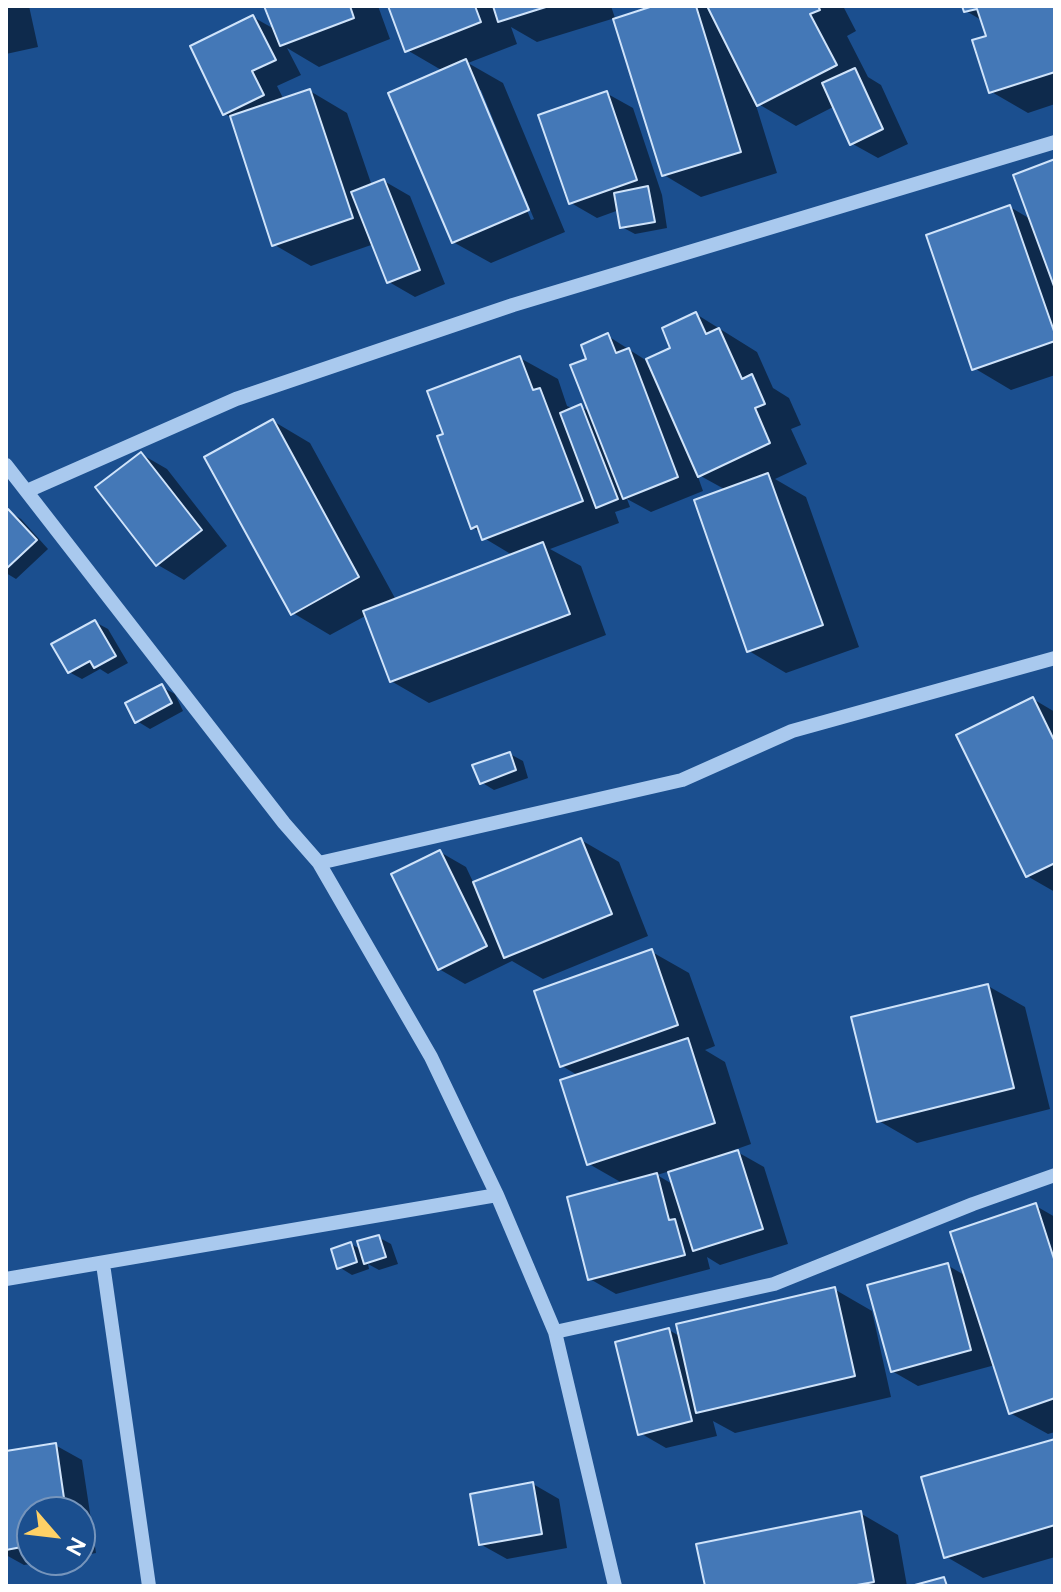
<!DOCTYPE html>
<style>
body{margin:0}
#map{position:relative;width:1061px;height:1592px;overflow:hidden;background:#1b4f8f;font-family:Figtree,sans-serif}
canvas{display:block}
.frame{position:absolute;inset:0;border:8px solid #fff;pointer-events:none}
.north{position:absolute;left:16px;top:1496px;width:80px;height:80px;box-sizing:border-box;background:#1b4f8f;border:2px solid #7695bc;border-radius:50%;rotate:118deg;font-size:22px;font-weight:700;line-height:32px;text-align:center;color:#fff}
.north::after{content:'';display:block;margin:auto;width:28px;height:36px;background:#ffd166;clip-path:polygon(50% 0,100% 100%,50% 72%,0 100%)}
</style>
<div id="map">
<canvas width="1061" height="1592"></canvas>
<div class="frame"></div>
<div class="north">N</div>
</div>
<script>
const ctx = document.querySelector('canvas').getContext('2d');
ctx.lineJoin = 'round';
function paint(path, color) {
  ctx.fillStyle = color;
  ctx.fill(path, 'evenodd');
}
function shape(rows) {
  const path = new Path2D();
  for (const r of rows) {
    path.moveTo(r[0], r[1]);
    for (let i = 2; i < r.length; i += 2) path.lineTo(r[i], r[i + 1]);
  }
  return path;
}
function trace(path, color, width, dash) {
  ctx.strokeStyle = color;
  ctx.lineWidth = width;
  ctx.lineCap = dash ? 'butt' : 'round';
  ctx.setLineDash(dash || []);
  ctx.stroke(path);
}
const shadow = shape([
 [6,6,29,6,38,47,6,54],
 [267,6,378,6,390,39,319,67,287,48,301,75,277,86,284,100,310,91,347,113,372,186,384,181,410,196,445,284,415,297,389,282,374,244,311,266,273,244,232,118,225,114,253,17,276,30],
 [390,6,611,6,615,18,537,42,511,27,517,44,468,63,503,83,565,232,491,263,453,242,443,71,407,50],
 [477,90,481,90,534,219,531,220],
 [660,6,843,6,856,31,847,36,868,77,881,85,908,144,878,158,851,143,835,106,796,126,755,102,777,173,701,197,664,175],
 [965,6,1055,6,1055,104,1028,113,990,91,988,38,983,21,966,11],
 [606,93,633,108,662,195,667,228,635,234,622,227,619,210,597,218,571,203],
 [1055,161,1055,375,1011,390,974,368,1010,207,1032,220],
 [696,314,757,352,773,388,789,398,801,425,791,429,807,464,775,479,806,497,859,647,786,673,749,651,726,490,697,474,703,491,651,512,627,499,630,507,615,512,619,523,550,549,581,566,606,635,429,703,391,681,367,615,330,635,293,613,273,421,310,443,396,600,514,556,484,538,482,533,473,528,445,435,520,358,558,379,567,406,574,409,581,407,591,412,589,360,608,336,647,361,673,349],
 [141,454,167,469,227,546,184,580,158,565,98,488],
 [8,511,21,519,48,549,16,579,6,573],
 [95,622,108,629,128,663,108,674,100,669,82,679,69,672],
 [162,687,175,694,183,711,150,729,137,721],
 [1033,699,1055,712,1055,892,1027,876],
 [510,754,523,761,528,778,494,790,481,782],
 [581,840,619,862,648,936,543,979,512,961,465,984,439,969,440,852,466,867,474,884],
 [652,952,689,973,715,1046,705,1050,725,1062,751,1144,734,1150,764,1167,788,1244,720,1265,707,1257,710,1269,616,1294,590,1279,624,1184,589,1164,579,1076,562,1066],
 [670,1171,674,1185,657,1175],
 [988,986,1025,1007,1050,1109,917,1143,879,1121],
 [1036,1206,1055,1217,1055,1432,1048,1434,1010,1413,995,1365,918,1386,892,1371,947,1265,966,1276],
 [378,1237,391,1244,398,1264,379,1270,368,1264,369,1269,352,1275,339,1267,351,1244,362,1250],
 [834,1289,872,1311,891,1397,735,1433,713,1421,717,1436,666,1448,640,1433,669,1330,681,1337],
 [1055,1441,1055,1557,983,1578,945,1556],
 [55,1445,82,1460,96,1553,80,1556,80,1512,32,1512,32,1560,55,1560,24,1565,6,1555,6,1453],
 [533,1484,559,1499,567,1548,507,1559,480,1544],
 [860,1513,898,1535,907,1586,707,1586]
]);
const building = shape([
 [264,6,350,6,354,18,280,46,264,6],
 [388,6,475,6,481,22,405,52,388,6],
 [493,6,549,6,498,22,493,6],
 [653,6,696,6,741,152,662,176,613,19,653,6],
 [707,6,818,6,820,10,810,14,837,65,757,106,707,6],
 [962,6,1055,6,1055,72,989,93,972,40,986,36,977,9,964,12,962,6],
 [253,15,276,60,252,71,264,95,223,115,190,46,253,15],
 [466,59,529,210,452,243,388,93,466,59],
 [855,68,883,129,850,145,822,83,855,68],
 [310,89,353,218,272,246,230,116,310,89],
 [607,91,637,180,569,204,538,115,607,91],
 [1055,159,1055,289,1013,175,1055,159],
 [384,179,420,270,387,283,351,192,384,179],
 [648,186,655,222,620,228,614,193,648,186],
 [1010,205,1055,334,1055,341,972,370,926,235,1010,205],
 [696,312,706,334,719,328,742,379,752,374,765,404,755,408,770,443,698,477,646,359,670,348,662,328,696,312],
 [608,333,616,353,629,348,678,477,623,499,570,365,586,359,581,345,608,333],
 [520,356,533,390,540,388,583,501,482,540,477,526,471,529,437,436,443,434,427,391,520,356],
 [581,404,618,499,596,508,560,413,581,404],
 [273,419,359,577,291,615,204,457,273,419],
 [141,452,202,530,156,566,95,487,141,452],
 [768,473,823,625,747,652,694,500,768,473],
 [8,509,37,540,6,569,6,510,8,509],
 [543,542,570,614,390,682,363,611,543,542],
 [95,620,116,656,94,668,90,661,68,673,51,644,95,620],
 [162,684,172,703,135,723,125,703,162,684],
 [1033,697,1055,742,1055,863,1026,877,956,735,1033,697],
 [510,752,516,770,480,784,472,765,510,752],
 [581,838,612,914,504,958,473,882,581,838],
 [440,850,487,946,438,970,391,874,440,850],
 [652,949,678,1025,560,1067,534,991,652,949],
 [988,984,1014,1088,877,1122,851,1017,988,984],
 [688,1038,715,1123,587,1165,560,1080,688,1038],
 [738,1150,763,1229,693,1251,668,1172,738,1150],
 [657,1173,669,1220,675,1219,685,1255,588,1280,567,1197,657,1173],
 [1036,1203,1055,1262,1055,1398,1009,1414,950,1232,1036,1203],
 [379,1235,386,1257,364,1264,357,1241,379,1235],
 [351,1242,357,1262,337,1269,331,1249,351,1242],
 [948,1263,971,1350,891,1372,867,1285,948,1263],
 [835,1287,855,1376,696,1413,676,1324,835,1287],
 [669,1328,692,1421,638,1435,615,1342,669,1328],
 [1055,1439,1055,1525,944,1558,921,1477,1055,1439],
 [56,1443,66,1512,32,1512,32,1545,6,1550,6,1451,56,1443],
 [533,1482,542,1534,479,1545,470,1494,533,1482],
 [861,1511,874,1582,851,1586,705,1586,696,1544,861,1511],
 [944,1577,947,1586,911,1586,944,1577]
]);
const minor = shape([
 [6,465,284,823,319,863,431,1057,497,1195,555,1332,615,1586],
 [27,491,236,399,513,305,1055,142],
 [319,863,682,780,792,731,1055,658],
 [103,1264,149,1586],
 [6,1279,497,1195],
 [555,1332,774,1284,973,1204,1055,1175]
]);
paint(shadow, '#0007');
paint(building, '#4478b7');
trace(building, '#cfe3fa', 2);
trace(minor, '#a9c9ee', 14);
</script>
